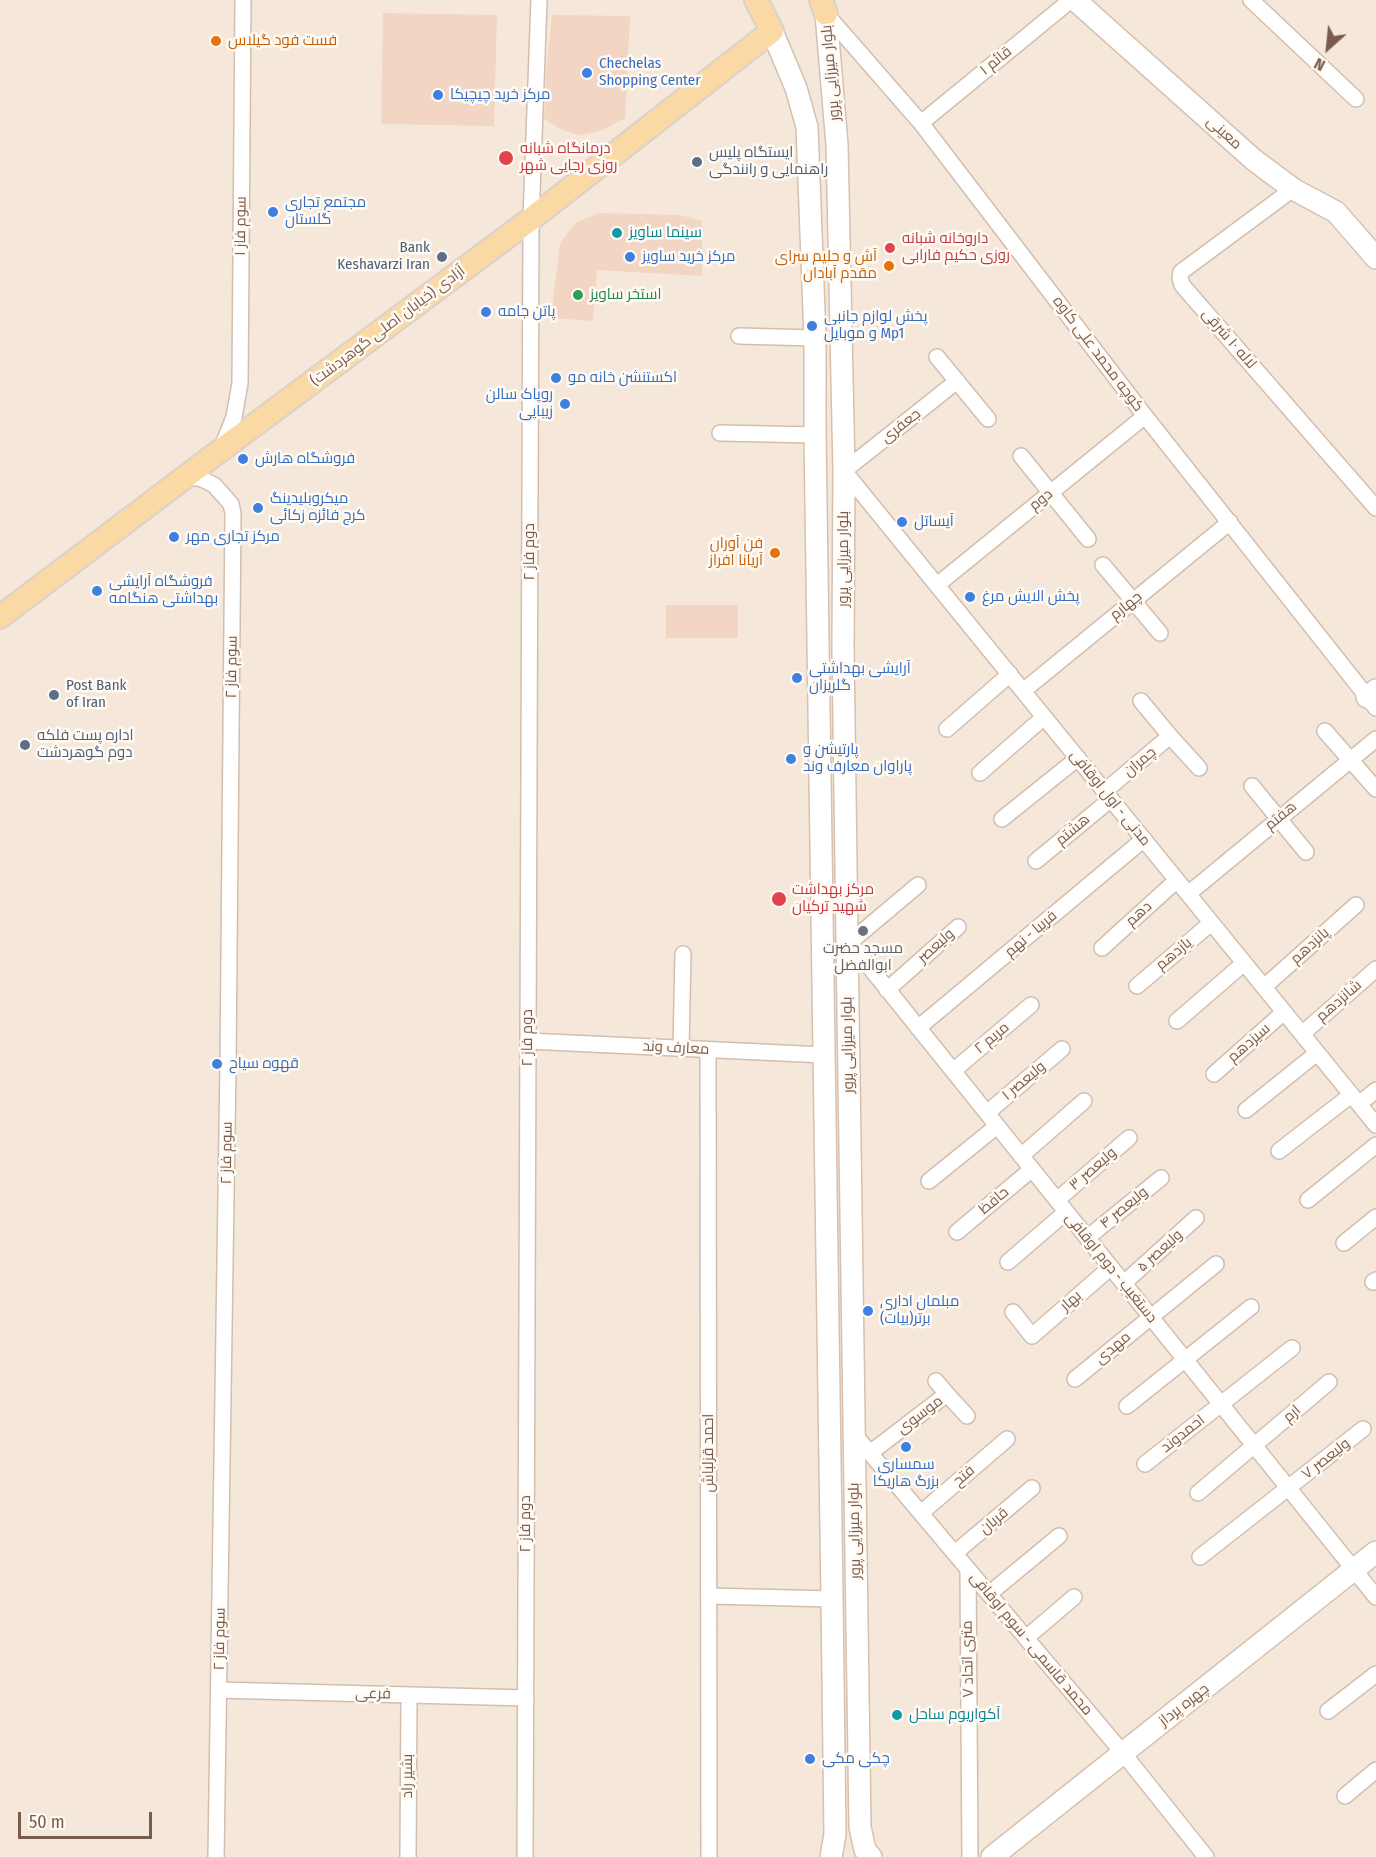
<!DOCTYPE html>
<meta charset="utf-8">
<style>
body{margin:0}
#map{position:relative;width:1376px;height:1857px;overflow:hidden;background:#fdf6ec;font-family:"Fira Sans Condensed",sans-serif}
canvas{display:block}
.north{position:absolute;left:1298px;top:18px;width:60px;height:60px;-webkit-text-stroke:4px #fffaf3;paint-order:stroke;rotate:207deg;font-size:16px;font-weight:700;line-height:24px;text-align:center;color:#7a5c4d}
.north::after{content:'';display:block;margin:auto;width:21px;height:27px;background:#7a5c4d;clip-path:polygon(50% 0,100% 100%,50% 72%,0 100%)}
.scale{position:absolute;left:18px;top:1812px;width:134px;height:27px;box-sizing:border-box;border:3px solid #7a5c4d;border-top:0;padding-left:8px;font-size:18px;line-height:21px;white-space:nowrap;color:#7a5c4d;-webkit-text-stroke:4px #fffaf3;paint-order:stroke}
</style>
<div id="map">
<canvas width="1376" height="1857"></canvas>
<div class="north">N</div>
<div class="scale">50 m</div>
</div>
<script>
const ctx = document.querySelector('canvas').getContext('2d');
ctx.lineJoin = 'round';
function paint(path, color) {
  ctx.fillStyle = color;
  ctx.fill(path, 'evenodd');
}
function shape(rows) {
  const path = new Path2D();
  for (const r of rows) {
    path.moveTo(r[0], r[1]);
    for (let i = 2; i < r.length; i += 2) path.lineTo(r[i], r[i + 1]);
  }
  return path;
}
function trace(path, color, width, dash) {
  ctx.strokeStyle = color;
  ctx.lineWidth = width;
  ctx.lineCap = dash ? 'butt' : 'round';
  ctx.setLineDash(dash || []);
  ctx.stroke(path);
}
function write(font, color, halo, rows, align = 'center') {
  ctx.font = font + ' "Fira Sans Condensed",Cairo,sans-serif';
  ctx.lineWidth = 5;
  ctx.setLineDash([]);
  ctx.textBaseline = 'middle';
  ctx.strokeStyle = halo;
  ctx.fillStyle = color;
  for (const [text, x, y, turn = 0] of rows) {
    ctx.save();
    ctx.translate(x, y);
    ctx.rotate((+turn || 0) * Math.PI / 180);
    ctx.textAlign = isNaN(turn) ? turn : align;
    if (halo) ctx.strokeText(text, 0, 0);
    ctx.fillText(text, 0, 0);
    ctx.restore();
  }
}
const residential = shape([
 [0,0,1376,0,1376,1857,0,1857]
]);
const building = shape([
 [383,13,497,15,494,126,381,124],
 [552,15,630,16,625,118,601,131,579,135,562,130,544,119,547,60],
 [599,213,680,215,702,221,702,276,597,270,593,321,551,318,560,244,568,232,577,222],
 [666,605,738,605,738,638,666,638]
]);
const street = shape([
 [1251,0,1356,99],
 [826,14,921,123,1145,416,1376,708],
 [921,123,1071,0],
 [1293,189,1181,272,1180,278,1182,285,1376,508],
 [739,336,815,338],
 [937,357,988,419],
 [957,381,844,471,1376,1125],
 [720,433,815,435],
 [222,447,234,417,240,383,243,0],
 [1021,456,1088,539],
 [187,476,202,479,214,485,231,504,233,513,228,1064,216,1857],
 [1103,565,1160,633],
 [937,585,1145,416],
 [1023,691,1230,522],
 [1141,701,1170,736],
 [947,729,1010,674],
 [1325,731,1376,789],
 [980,773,1044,717],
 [1252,786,1306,852],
 [1105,791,1170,736,1199,768],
 [1002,819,1078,758],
 [1036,861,1111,799],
 [1188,894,1376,739],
 [847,939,1376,1597],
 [849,943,918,885],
 [1102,948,1177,880],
 [1137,986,1211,923],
 [1264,987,1356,905],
 [887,990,958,927],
 [1177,1021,1244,963],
 [918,1028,1144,839],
 [1302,1034,1376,969],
 [528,1041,824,1055],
 [681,1048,683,954],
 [708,1050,709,1857],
 [953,1071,1031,1005],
 [1214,1074,1284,1012],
 [1359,1104,1376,1090],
 [1246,1110,1317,1053],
 [987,1113,1062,1049],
 [1279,1151,1351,1095],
 [1021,1156,1084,1101],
 [929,1181,997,1126],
 [1057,1200,1129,1138],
 [1308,1200,1376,1145],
 [957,1232,1032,1169],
 [1087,1238,1161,1178],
 [1344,1243,1376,1217],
 [1008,1262,1066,1212],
 [1373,1282,1376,1280],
 [1124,1283,1196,1218],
 [1013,1312,1032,1336,1111,1267],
 [1075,1379,1216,1264],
 [936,1381,947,1394],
 [1127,1406,1251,1307],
 [854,1434,1123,1753,1206,1857],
 [870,1453,947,1394,967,1416],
 [1145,1464,1292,1348],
 [1198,1493,1329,1382],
 [921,1513,1007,1439],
 [955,1553,1032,1488],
 [1200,1557,1363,1429],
 [968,1569,970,1857],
 [989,1594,1059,1536],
 [709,1596,832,1599],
 [1026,1638,1074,1597],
 [219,1690,526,1698],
 [1328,1711,1376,1674],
 [1345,1796,1376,1770],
 [408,1857,409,1695],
 [525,1857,531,219,539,0]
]);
const secondary = shape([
 [1075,0,1254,160,1293,189,1336,212,1376,258],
 [826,14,837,145,844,471,843,647,847,939,860,1827,865,1850,871,1857],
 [772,31,796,88,807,127,815,338,815,435,832,1599,835,1834,831,1857],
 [1367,697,1376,690],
 [992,1857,1376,1552]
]);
const primary = shape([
 [821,0,826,14],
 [0,617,221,450,531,219,772,31,756,0]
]);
const markers = [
 [216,41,6,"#e8710a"],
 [587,73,6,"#3f7fe0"],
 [438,95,6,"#3f7fe0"],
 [506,158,8,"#e0444e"],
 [697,162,6,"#5c6f8a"],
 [273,212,6,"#3f7fe0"],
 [617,233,6,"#0f9aa8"],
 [890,248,6,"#e0444e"],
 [442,257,6,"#5c6f8a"],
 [630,257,6,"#3f7fe0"],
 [889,266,6,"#e8710a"],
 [578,295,6,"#2e9e5b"],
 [486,312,6,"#3f7fe0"],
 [812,326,6,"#3f7fe0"],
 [556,378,6,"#3f7fe0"],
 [565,404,6,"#3f7fe0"],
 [243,459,6,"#3f7fe0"],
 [258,508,6,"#3f7fe0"],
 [902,522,6,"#3f7fe0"],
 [174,537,6,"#3f7fe0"],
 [775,553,6,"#e8710a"],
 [97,591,6,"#3f7fe0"],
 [970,597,6,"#3f7fe0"],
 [797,678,6,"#3f7fe0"],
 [54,695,6,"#5c6f8a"],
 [25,745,6,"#5c6f8a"],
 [791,759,6,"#3f7fe0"],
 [779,899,8,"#e0444e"],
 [863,931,6,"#6b7280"],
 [217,1064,6,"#3f7fe0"],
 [868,1311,6,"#3f7fe0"],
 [906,1447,6,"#3f7fe0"],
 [897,1715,6,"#0f9aa8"],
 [810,1759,6,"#3f7fe0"]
];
const foodNames = [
 ["فست فود گیلاس",228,41,"left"],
 ["آش و حلیم سرای",877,257],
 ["مقدم آبادان",877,274],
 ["فن آوران",763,544],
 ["آریانا افراز",763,561]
];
const streetNames = [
 ["قائم ۱",996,61,-39],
 ["بلوار میرزایی پرور",831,73,-95],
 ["معینی",1224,133,42],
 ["سوم فاز ۱",241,226,-89],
 ["آزادی (خیابان اصلی گوهردشت)",388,326,-37],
 ["لاله ۱۰ شرقی",1229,339,49],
 ["کوچه محمد علی کاوه",1098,354,53],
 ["جعفری",901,426,-38],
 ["دوم",1041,500,-39],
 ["دوم فاز ۲",530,552,-90],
 ["بلوار میرزایی پرور",844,559,-90],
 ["چهارم",1126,606,-39],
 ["سوم فاز ۲",232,667,-89],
 ["چمران",1140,762,-40],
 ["مدنی - اول اوقافی",1110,798,51],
 ["هفتم",1281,816,-39],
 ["هشتم",1073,830,-40],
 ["دهم",1139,914,-42],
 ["فریبا - نهم",1031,934,-40],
 ["ولیعصر",936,946,-42],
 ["پانزدهم",1310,946,-42],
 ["یازدهم",1174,954,-40],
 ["شانزدهم",1339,1001,-41],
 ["دوم فاز ۲",528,1038,-90],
 ["مریم ۲",992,1038,-40],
 ["سیزدهم",1249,1043,-41],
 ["بلوار میرزایی پرور",848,1045,-91],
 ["معارف وند",676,1048,3],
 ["ولیعصر ۱",1024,1081,-40],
 ["سوم فاز ۲",227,1153,-89],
 ["ولیعصر ۳",1093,1169,-41],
 ["حافظ",994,1201,-40],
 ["ولیعصر ۴",1124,1208,-39],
 ["ولیعصر ۵",1160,1251,-42],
 ["دستغیب - دوم اوقافی",1111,1268,51],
 ["بهار",1071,1301,-41],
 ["مهدی",1113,1348,-40],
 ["ارم",1292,1414,-41],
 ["موسوی",920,1415,-37],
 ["احمدوند",1183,1434,-38],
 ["احمد قزلباش",709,1453,-90],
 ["ولیعصر ۷",1326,1459,-38],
 ["فتح",964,1476,-41],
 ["قربان",994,1521,-40],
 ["دوم فاز ۲",526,1524,-90],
 ["بلوار میرزایی پرور",855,1531,-91],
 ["سوم فاز ۲",220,1639,-89],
 ["محمد قاسمی - سوم اوقافی",1031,1644,50],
 ["۷ متری اتحاد",968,1659,-91],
 ["فرعی",373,1694,1],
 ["چهره پرداز",1184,1705,-38],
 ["بشیر راد",408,1776,-90]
];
const shopNames = [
 ["Chechelas",599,64],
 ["Shopping Center",599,81],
 ["مرکز خرید چیچیکا",450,95],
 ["مجتمع تجاری",285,203],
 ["گلستان",285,220],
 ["مرکز خرید ساویز",642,257],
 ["پاتن جامه",498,312],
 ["پخش لوازم جانبی",824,317],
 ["و موبایل Mp1",824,334],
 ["اکستنشن خانه مو",568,378],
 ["روپاک سالن",553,395,"right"],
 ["زیبایی",553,412,"right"],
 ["فروشگاه هارش",255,459],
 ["میکروبلیدینگ",270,499],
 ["کرج فائزه زکائی",270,516],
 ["آیساتل",914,522],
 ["مرکز تجاری مهر",186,537],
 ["فروشگاه آرایشی",109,582],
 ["بهداشتی هنگامه",109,599],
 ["پخش الایش مرغ",982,597],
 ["آرایشی بهداشتی",809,669],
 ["گلریزان",809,686],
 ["پارتیشن و",803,750],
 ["پاراوان معارف وند",803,767],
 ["قهوه سیاح",229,1064],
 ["مبلمان اداری",880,1302],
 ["برتر(بیات)",880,1319],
 ["سمساری",906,1465,"center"],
 ["بزرگ هاریکا",906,1482,"center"],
 ["چکی مکی",822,1759]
];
const healthNames = [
 ["درمانگاه شبانه",520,149],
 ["روزی رجایی شهر",520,166],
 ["داروخانه شبانه",902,239],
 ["روزی حکیم فارابی",902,256],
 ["مرکز بهداشت",792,890],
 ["شهید ترکیان",792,907]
];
const serviceNames = [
 ["ایستگاه پلیس",709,153],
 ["راهنمایی و رانندگی",709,170],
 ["Bank",430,248,"right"],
 ["Keshavarzi Iran",430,265,"right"],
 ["Post Bank",66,686],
 ["of Iran",66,703],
 ["اداره پست فلکه",37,736],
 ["دوم گوهردشت",37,753]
];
const cultureNames = [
 ["سینما ساویز",629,233],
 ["آکواریوم ساحل",909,1715]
];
const leisureNames = [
 ["استخر ساویز",590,295]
];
const worshipNames = [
 ["مسجد حضرت",863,949],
 ["ابوالفضل",863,966]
];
paint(residential, '#f5e8da');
paint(building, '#f3d5c3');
trace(street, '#d1beb0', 18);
trace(secondary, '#d6c0b0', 24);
trace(primary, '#dad1cd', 26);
trace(street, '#fff', 15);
trace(secondary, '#fff', 21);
trace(primary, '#fbd9a5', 22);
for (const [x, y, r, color] of markers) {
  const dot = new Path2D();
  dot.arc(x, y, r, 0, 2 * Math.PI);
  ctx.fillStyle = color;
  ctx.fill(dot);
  trace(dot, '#fffaf3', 2);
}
write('15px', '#c56008', '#fffaf3', foodNames, 'right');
write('15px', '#7a5c4d', '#fffaf3', streetNames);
write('15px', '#366cbe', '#fffaf3', shopNames, 'left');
write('15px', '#be3a42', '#fffaf3', healthNames, 'left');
write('15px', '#4e5e75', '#fffaf3', serviceNames, 'left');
write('15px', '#0d838f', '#fffaf3', cultureNames, 'left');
write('15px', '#27864d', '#fffaf3', leisureNames, 'left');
write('15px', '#5b616d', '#fffaf3', worshipNames);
</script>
